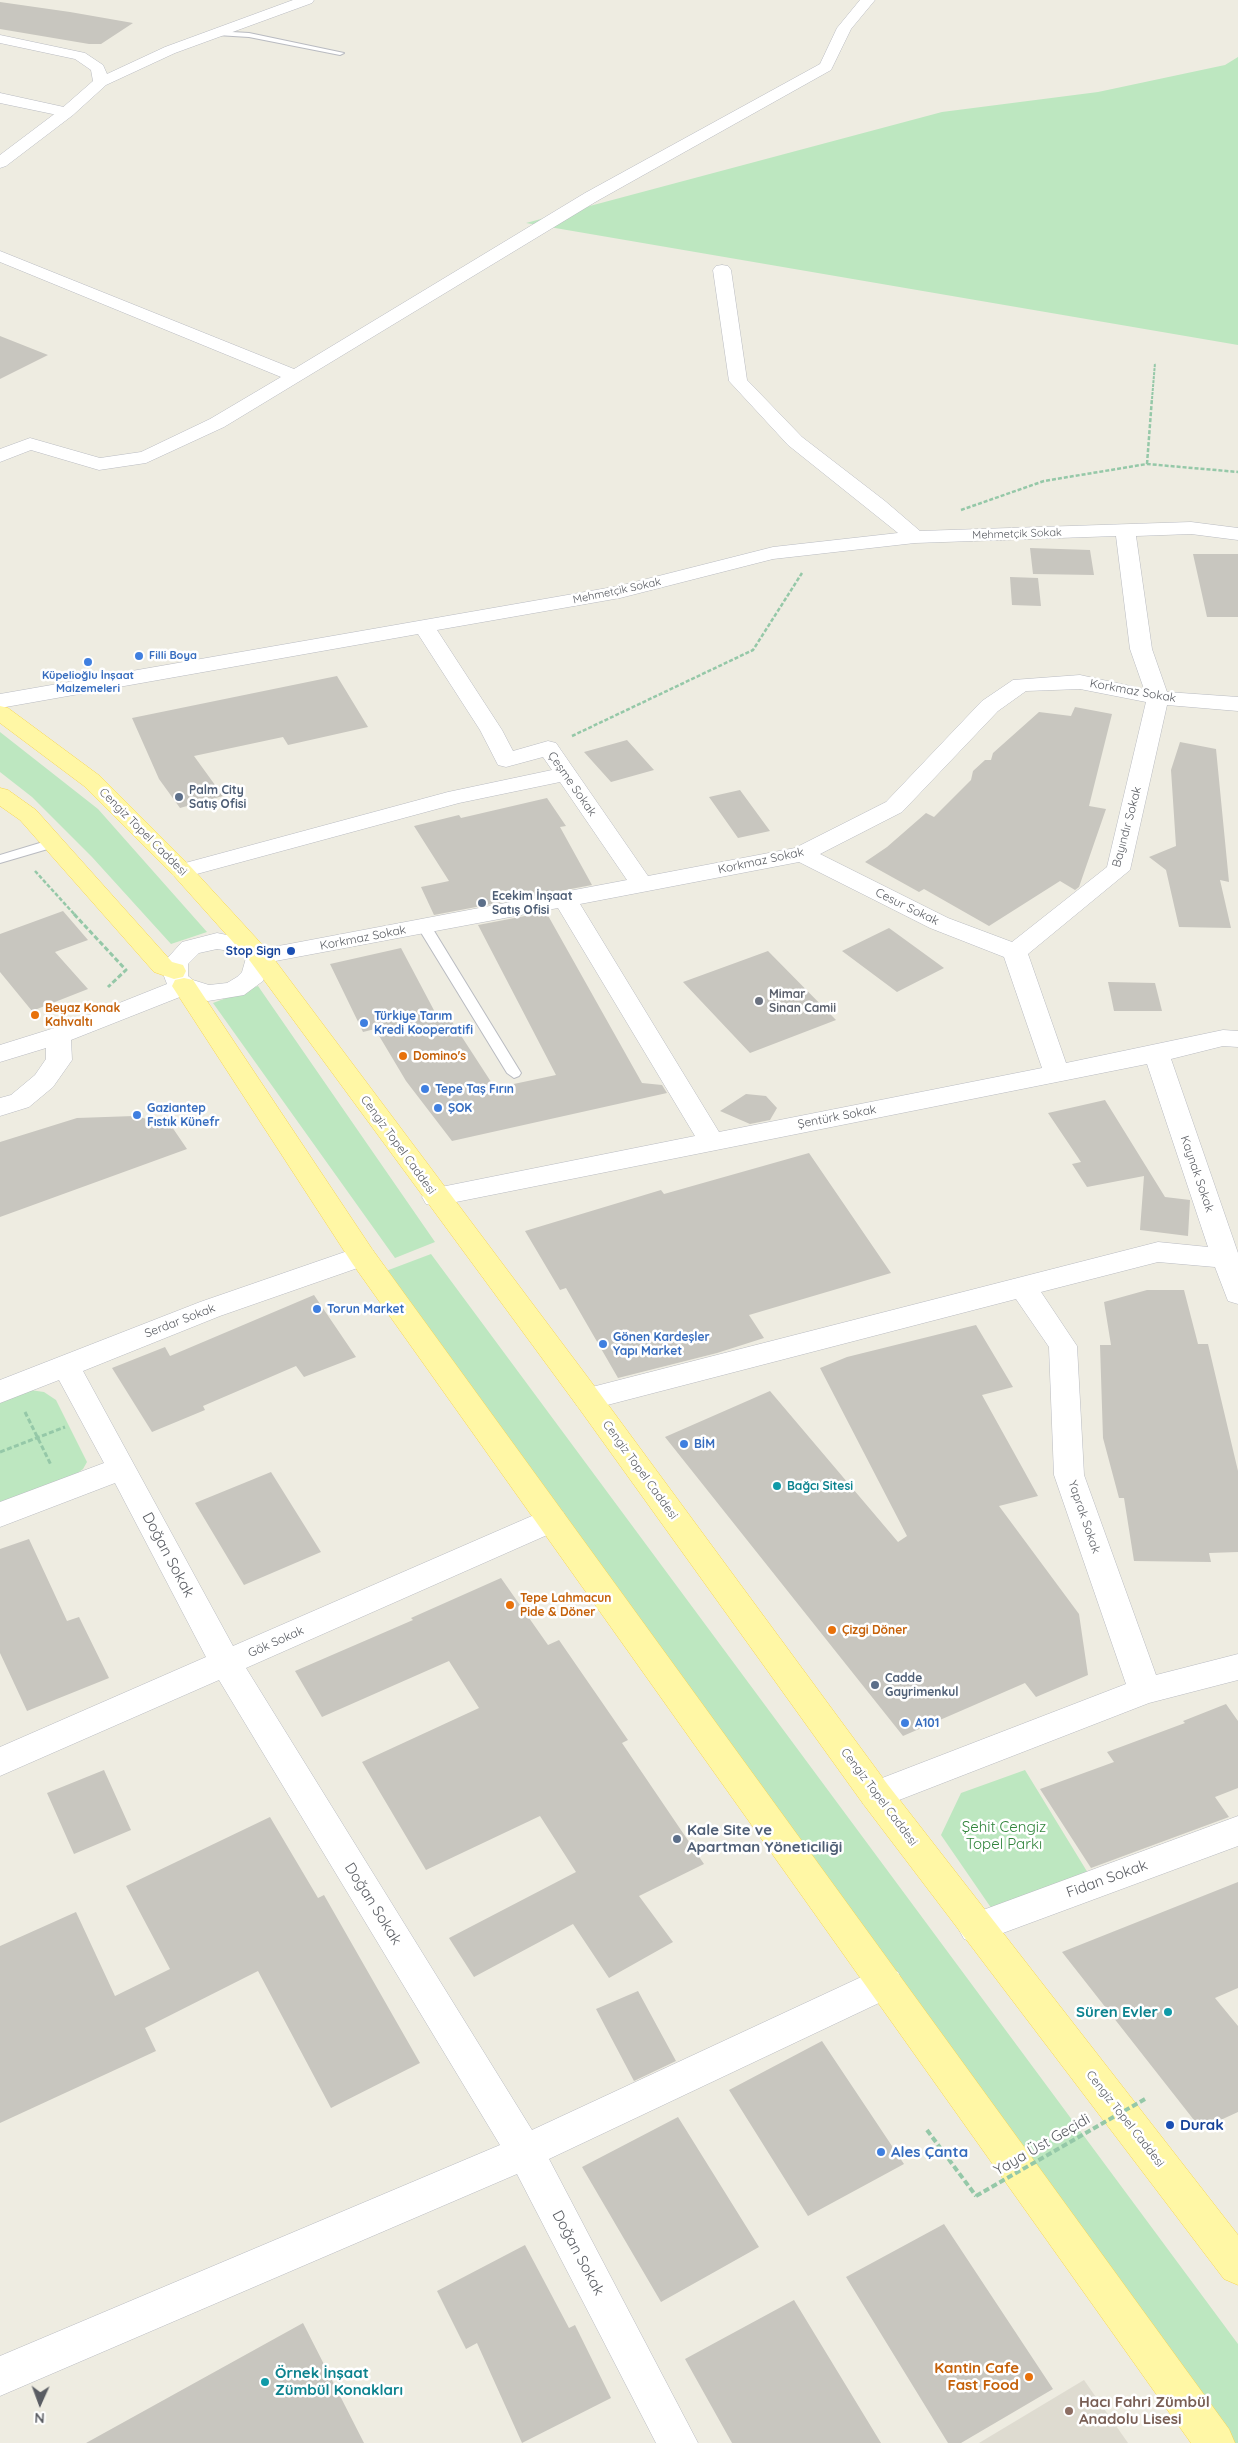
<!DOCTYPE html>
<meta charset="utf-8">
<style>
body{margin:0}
#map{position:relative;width:1238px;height:2443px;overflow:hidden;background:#eeece1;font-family:Quicksand,sans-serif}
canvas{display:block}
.north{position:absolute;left:15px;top:2378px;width:50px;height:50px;-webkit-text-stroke:4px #fff;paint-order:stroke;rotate:182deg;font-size:14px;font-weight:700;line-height:20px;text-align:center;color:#5a5d63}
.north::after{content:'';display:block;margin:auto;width:18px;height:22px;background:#5a5d63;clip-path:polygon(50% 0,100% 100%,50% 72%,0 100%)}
</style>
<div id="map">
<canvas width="1238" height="2443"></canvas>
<div class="north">N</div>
</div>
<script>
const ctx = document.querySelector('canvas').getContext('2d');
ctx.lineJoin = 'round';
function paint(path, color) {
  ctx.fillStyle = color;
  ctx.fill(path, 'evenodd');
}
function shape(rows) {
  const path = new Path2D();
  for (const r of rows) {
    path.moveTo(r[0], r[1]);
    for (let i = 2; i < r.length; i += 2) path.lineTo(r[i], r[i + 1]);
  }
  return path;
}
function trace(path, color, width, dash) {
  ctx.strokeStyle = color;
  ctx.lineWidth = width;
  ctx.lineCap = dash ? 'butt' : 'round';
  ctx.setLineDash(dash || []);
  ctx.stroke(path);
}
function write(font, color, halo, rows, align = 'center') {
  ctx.font = font + ' Quicksand,sans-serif';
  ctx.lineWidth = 5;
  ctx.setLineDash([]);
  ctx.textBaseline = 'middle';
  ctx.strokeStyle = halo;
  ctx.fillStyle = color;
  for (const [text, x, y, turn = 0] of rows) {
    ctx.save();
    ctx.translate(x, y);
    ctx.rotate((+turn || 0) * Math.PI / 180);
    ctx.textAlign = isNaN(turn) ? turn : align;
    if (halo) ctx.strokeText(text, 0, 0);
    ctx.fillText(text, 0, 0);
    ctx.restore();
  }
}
const education = shape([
 [1084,2380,1128,2443,979,2443]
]);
const green = shape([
 [1238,57,1238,345,526,223,942,112,1098,92,1225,65],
 [0,732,98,809,207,932,171,944,92,857,32,797,0,772],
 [258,986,435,1242,395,1258,213,1003],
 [431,1254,1238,2344,1238,2443,1227,2443,386,1271],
 [30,1390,44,1392,56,1400,87,1462,83,1469,75,1475,0,1504,0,1401],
 [1025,1770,1091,1878,996,1915,941,1835,961,1793]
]);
const building = shape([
 [0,2,70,12,133,23,101,44,89,44,0,29],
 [0,336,48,355,0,379],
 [1030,548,1090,550,1094,575,1033,574],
 [1193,554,1238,554,1238,617,1207,617],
 [1010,577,1038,578,1041,606,1012,605],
 [337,676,368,727,288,745,283,737,194,756,223,796,180,808,159,779,132,718],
 [1075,707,1112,714,1089,806,1106,809,1079,887,1075,890,1060,881,989,926,924,889,919,892,865,862,887,847,926,813,934,817,971,780,973,771,985,760,991,760,993,753,1039,712,1071,716],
 [627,740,654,770,611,782,584,752],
 [1180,742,1216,749,1229,882,1220,880,1231,928,1179,927,1166,870,1149,857,1176,846,1171,770],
 [740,790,770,831,738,838,709,797],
 [547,798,566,826,560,827,592,885,434,915,421,887,449,881,414,826,459,815,461,818],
 [63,911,88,940,55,952,88,989,32,1011,0,972,0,934],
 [546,912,642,1083,662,1085,667,1093,452,1141,406,1081,375,1029,363,1032,330,964,401,948,437,1016,447,1014,495,1088,556,1075,478,925],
 [889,928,944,968,897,992,842,951],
 [768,951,836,1020,750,1053,683,982],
 [1108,982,1155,983,1162,1011,1114,1011],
 [746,1094,766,1096,777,1108,770,1120,750,1124,720,1111],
 [1105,1100,1165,1197,1190,1200,1188,1236,1140,1230,1144,1176,1087,1187,1072,1164,1081,1162,1048,1113],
 [134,1116,170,1124,187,1149,0,1217,0,1142,77,1118],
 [809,1153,891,1273,749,1315,764,1338,717,1353,618,1378,566,1288,560,1290,525,1231,661,1190,664,1194],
 [1147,1290,1184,1290,1198,1344,1208,1344,1238,1471,1238,1552,1209,1553,1211,1562,1134,1561,1124,1498,1119,1498,1103,1438,1100,1345,1111,1345,1104,1302],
 [314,1295,356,1357,304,1377,296,1366,203,1406,205,1410,152,1432,112,1368,165,1347,170,1356],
 [976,1325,1013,1387,982,1395,1038,1496,999,1506,1079,1614,1088,1675,1036,1697,1025,1683,903,1736,665,1437,770,1391,898,1542,907,1536,820,1368,847,1357],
 [271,1472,321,1552,244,1585,195,1503],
 [29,1539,67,1621,79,1617,109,1678,27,1711,0,1653,0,1549],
 [501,1578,548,1645,559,1640,628,1740,622,1743,704,1864,639,1896,673,1942,609,1978,573,1924,474,1977,449,1938,576,1872,540,1816,426,1870,362,1762,479,1708,449,1661,322,1717,295,1671,413,1620,411,1618],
 [1226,1704,1238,1721,1238,1788,1215,1797,1229,1817,1091,1868,1040,1789,1114,1762,1107,1752,1185,1723,1183,1721],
 [104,1770,131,1830,74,1854,47,1793],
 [270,1817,318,1898,324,1895,420,2063,331,2108,258,1971,145,2028,156,2051,0,2123,0,1946,76,1912,115,1996,170,1969,126,1886],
 [1238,1882,1238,1988,1215,1998,1238,2026,1238,2112,1201,2129,1062,1952],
 [638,1991,676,2061,634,2081,596,2009],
 [822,2041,904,2164,808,2216,729,2090],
 [678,2117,759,2247,661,2302,582,2167],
 [944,2224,1053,2389,961,2443,948,2443,846,2277],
 [525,2245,569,2328,575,2325,611,2398,522,2443,477,2343,466,2349,437,2291],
 [794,2300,881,2443,732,2443,685,2359],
 [303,2323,364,2443,86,2443]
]);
const pathFar3 = shape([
 [1152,399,1155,363]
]);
const pathFar2 = shape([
 [1147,464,1152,398],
 [961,510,1044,481,1147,464,1238,472],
 [572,736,753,650,802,573],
 [35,871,75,915]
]);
const pathFar1 = shape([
 [74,914,126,970,108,987],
 [25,1412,51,1465],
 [0,1452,65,1427]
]);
const path = shape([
 [927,2130,976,2196]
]);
const service = shape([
 [214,31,249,33,344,53,340,55,249,37,217,35,213,33,214,31],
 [53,839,58,840,59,843,58,846,0,863,0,855,53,839],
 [424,922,431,926,521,1073,519,1076,514,1078,507,1073,417,926,424,922]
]);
const minor = shape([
 [293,0,314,0,312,3,175,53,106,85,73,115,6,166,0,168,0,155,61,109,93,81,91,70,75,59,0,43,0,35,85,53,103,65,107,74,165,47,293,0],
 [860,0,875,0,851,29,831,70,597,201,224,427,146,463,99,470,31,450,0,462,0,449,30,438,100,458,141,452,210,419,281,377,0,262,0,251,294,369,585,193,820,64,837,28,860,0],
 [722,265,728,266,731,270,747,380,802,437,885,501,920,531,1191,522,1238,528,1238,540,1191,534,1136,536,1152,649,1167,692,1238,697,1238,711,1167,705,1130,870,1028,954,1066,1063,1223,1030,1238,1031,1238,1047,1223,1046,1171,1059,1238,1253,1238,1304,1228,1301,1215,1267,1158,1262,1041,1292,1077,1346,1084,1475,1156,1675,1238,1654,1238,1680,1149,1703,876,1809,864,1805,859,1795,864,1785,1126,1684,1054,1475,1049,1347,1016,1299,588,1410,578,1407,573,1399,578,1391,588,1388,1158,1242,1208,1247,1147,1064,436,1206,426,1204,422,1197,426,1190,436,1188,695,1136,558,908,270,962,263,981,244,995,208,1001,185,995,71,1040,72,1060,53,1087,29,1107,0,1116,0,1098,11,1095,35,1075,46,1059,46,1048,0,1062,0,1045,64,1025,167,984,162,971,164,962,182,942,217,933,252,940,264,948,284,945,627,880,560,782,459,803,182,878,174,876,170,871,174,866,448,792,552,770,543,757,506,767,498,765,480,730,418,634,0,708,0,694,619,586,773,547,898,533,788,445,729,381,713,270,716,266,722,265],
 [1116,536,1130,649,1144,689,1080,675,1013,680,982,701,886,802,795,848,648,876,556,743,548,741,513,751,502,730,437,630,620,598,773,559,915,543,1116,536],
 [1080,689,1146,702,1107,867,1012,942,948,918,820,854,902,812,998,711,1026,691,1080,689],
 [799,862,930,928,1004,957,1042,1068,719,1132,580,904,799,862],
 [217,949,236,952,246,958,242,972,237,977,227,983,209,985,193,980,188,976,188,964,199,953,217,949],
 [362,1246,372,1249,376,1256,372,1263,220,1316,83,1371,233,1646,541,1512,552,1508,563,1512,567,1520,563,1528,246,1668,532,2130,872,1972,885,1967,898,1972,903,1983,898,1994,549,2159,698,2443,656,2443,517,2174,0,2396,0,2356,500,2145,219,1680,0,1776,0,1747,206,1657,115,1483,0,1527,0,1502,104,1463,59,1380,0,1403,0,1380,200,1302,362,1246],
 [1238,1816,1238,1846,976,1943,964,1939,958,1928,964,1917,1238,1816]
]);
const tertiary = shape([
 [0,93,73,109,75,112,67,117,0,103,0,93]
]);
const primary = shape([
 [0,706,8,708,100,776,190,866,268,951,598,1391,888,1785,1238,2235,1238,2285,1224,2279,864,1805,578,1407,250,961,174,876,84,786,0,723,0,706],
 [0,788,8,790,36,810,172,962,183,965,186,971,183,977,174,979,154,972,20,820,0,806,0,788],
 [184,978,193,980,372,1249,1229,2429,1235,2443,1191,2443,352,1263,172,986,175,980,184,978]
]);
const pathBridge = shape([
 [976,2196,1145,2099]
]);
const markers = [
 [139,656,5,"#3f7fe0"],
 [88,662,5,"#3f7fe0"],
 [179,797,5,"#5c6f8a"],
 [482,903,5,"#5c6f8a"],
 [291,951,5,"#1a4fb4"],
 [759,1001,5,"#6b7280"],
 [35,1015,5,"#e8710a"],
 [364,1023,5,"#3f7fe0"],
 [403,1056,5,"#e8710a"],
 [425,1089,5,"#3f7fe0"],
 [438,1108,5,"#3f7fe0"],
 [137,1115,5,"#3f7fe0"],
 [317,1309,5,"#3f7fe0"],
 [603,1344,5,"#3f7fe0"],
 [684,1444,5,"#3f7fe0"],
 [777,1486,5,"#0f9aa8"],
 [510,1605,5,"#e8710a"],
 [832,1630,5,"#e8710a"],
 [875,1685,5,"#5c6f8a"],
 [905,1723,5,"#3f7fe0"],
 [677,1839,5,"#5c6f8a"],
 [1168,2012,5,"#0f9aa8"],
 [1170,2125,5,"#1a4fb4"],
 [881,2152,5,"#3f7fe0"],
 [1029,2377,5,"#e8710a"],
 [265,2382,5,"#0f9aa8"],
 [1069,2411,5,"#8d6e63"]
];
const farStreetnames = [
 ["Mehmetçik Sokak",1017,534,-2],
 ["Mehmetçik Sokak",617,591,-12]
];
const farShopnames = [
 ["Filli Boya",149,656],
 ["Küpelioğlu İnşaat",88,676,"center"],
 ["Malzemeleri",88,689,"center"]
];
const streetNames = [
 ["Korkmaz Sokak",1133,691,10],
 ["Çeşme Sokak",572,784,55],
 ["Bayındır Sokak",1127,827,-75],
 ["Cengiz Topel Caddesi",143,832,45],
 ["Korkmaz Sokak",761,861,-12],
 ["Cesur Sokak",907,907,26],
 ["Korkmaz Sokak",363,938,-11],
 ["Şentürk Sokak",837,1117,-11],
 ["Cengiz Topel Caddesi",398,1145,54],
 ["Kaynak Sokak",1197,1174,71],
 ["Serdar Sokak",180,1321,-21],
 ["Cengiz Topel Caddesi",640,1470,54],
 ["Yaprak Sokak",1084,1517,71],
 ["Gök Sokak",276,1642,-24],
 ["Cengiz Topel Caddesi",879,1797,53],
 ["Cengiz Topel Caddesi",1125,2119,52]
];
const serviceNames = [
 ["Palm City",189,790],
 ["Satış Ofisi",189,804],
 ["Ecekim İnşaat",492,896],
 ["Satış Ofisi",492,910],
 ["Cadde",885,1678],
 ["Gayrimenkul",885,1692]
];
const transitNames = [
 ["Stop Sign",281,951]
];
const worshipNames = [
 ["Mimar",769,994],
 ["Sinan Camii",769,1008]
];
const foodNames = [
 ["Beyaz Konak",45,1008],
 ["Kahvaltı",45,1022],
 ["Domino's",413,1056],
 ["Tepe Lahmacun",520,1598],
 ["Pide & Döner",520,1612],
 ["Çizgi Döner",842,1630]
];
const shopNames = [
 ["Türkiye Tarım",374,1016],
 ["Kredi Kooperatifi",374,1030],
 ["Tepe Taş Fırın",435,1089],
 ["Gaziantep",147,1108],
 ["Fıstık Künefr",147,1122],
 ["ŞOK",448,1108],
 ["Torun Market",327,1309],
 ["Gönen Kardeşler",613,1337],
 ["Yapı Market",613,1351],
 ["BİM",694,1444],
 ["A101",915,1723]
];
const cultureNames = [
 ["Bağcı Sitesi",787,1486]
];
const nearStreetnames = [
 ["Doğan Sokak",168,1555,62],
 ["Fidan Sokak",1107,1879,-20],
 ["Doğan Sokak",373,1904,58],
 ["Yaya Üst Geçidi",1042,2145,-30],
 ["Doğan Sokak",578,2253,62]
];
const nearParknames = [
 ["Şehit Cengiz",1004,1827],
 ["Topel Parkı",1004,1844]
];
const nearServicenames = [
 ["Kale Site ve",687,1830],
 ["Apartman Yöneticiliği",687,1847]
];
const nearCulturenames = [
 ["Süren Evler",1158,2012],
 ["Örnek İnşaat",275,2373,"left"],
 ["Zümbül Konakları",275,2390,"left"]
];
const nearTransitnames = [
 ["Durak",1180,2125]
];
const nearShopnames = [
 ["Ales Çanta",891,2152]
];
const nearFoodnames = [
 ["Kantin Cafe",1019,2368],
 ["Fast Food",1019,2385]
];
const nearEducationnames = [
 ["Hacı Fahri Zümbül",1079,2402],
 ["Anadolu Lisesi",1079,2419]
];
paint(education, '#dedbd0');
paint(green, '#bde7c0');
paint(building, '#c8c6bf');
trace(service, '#b9bbc1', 2);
trace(minor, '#b9bbc1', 1);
trace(tertiary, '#b9bbc1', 1);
trace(primary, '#f7d551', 1);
trace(pathFar3, '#95c8a8', 2, [3, 1]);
trace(pathFar2, '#95c8a8', 2.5, [4, 2]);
trace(pathFar1, '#95c8a8', 3, [5, 2.5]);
trace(path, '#95c8a8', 4, [6, 3]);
paint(service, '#fff');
paint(minor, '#fff');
paint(tertiary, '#fff');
paint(primary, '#fff7a5');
trace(pathBridge, '#95c8a8', 4, [6, 3]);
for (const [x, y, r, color] of markers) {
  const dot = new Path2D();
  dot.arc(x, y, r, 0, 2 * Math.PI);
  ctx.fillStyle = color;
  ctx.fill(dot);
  trace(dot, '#fff', 2);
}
write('11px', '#5a5d63', '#fff', farStreetnames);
write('bold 11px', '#366cbe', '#fff', farShopnames, 'left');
write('12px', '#5a5d63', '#fff', streetNames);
write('bold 12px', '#4e5e75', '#fff', serviceNames, 'left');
write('bold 12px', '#164399', '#fff', transitNames, 'right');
write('bold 12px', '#5b616d', '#fff', worshipNames, 'left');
write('bold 12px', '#c56008', '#fff', foodNames, 'left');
write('bold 12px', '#366cbe', '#fff', shopNames, 'left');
write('bold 12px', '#0d838f', '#fff', cultureNames, 'left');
write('15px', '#5a5d63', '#fff', nearStreetnames);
write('15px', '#30843b', '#fff', nearParknames);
write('bold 15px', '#4e5e75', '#fff', nearServicenames, 'left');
write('bold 15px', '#0d838f', '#fff', nearCulturenames, 'right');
write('bold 15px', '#164399', '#fff', nearTransitnames, 'left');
write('bold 15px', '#366cbe', '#fff', nearShopnames, 'left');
write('bold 15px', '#c56008', '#fff', nearFoodnames, 'right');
write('bold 15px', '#785e54', '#fff', nearEducationnames, 'left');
</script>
